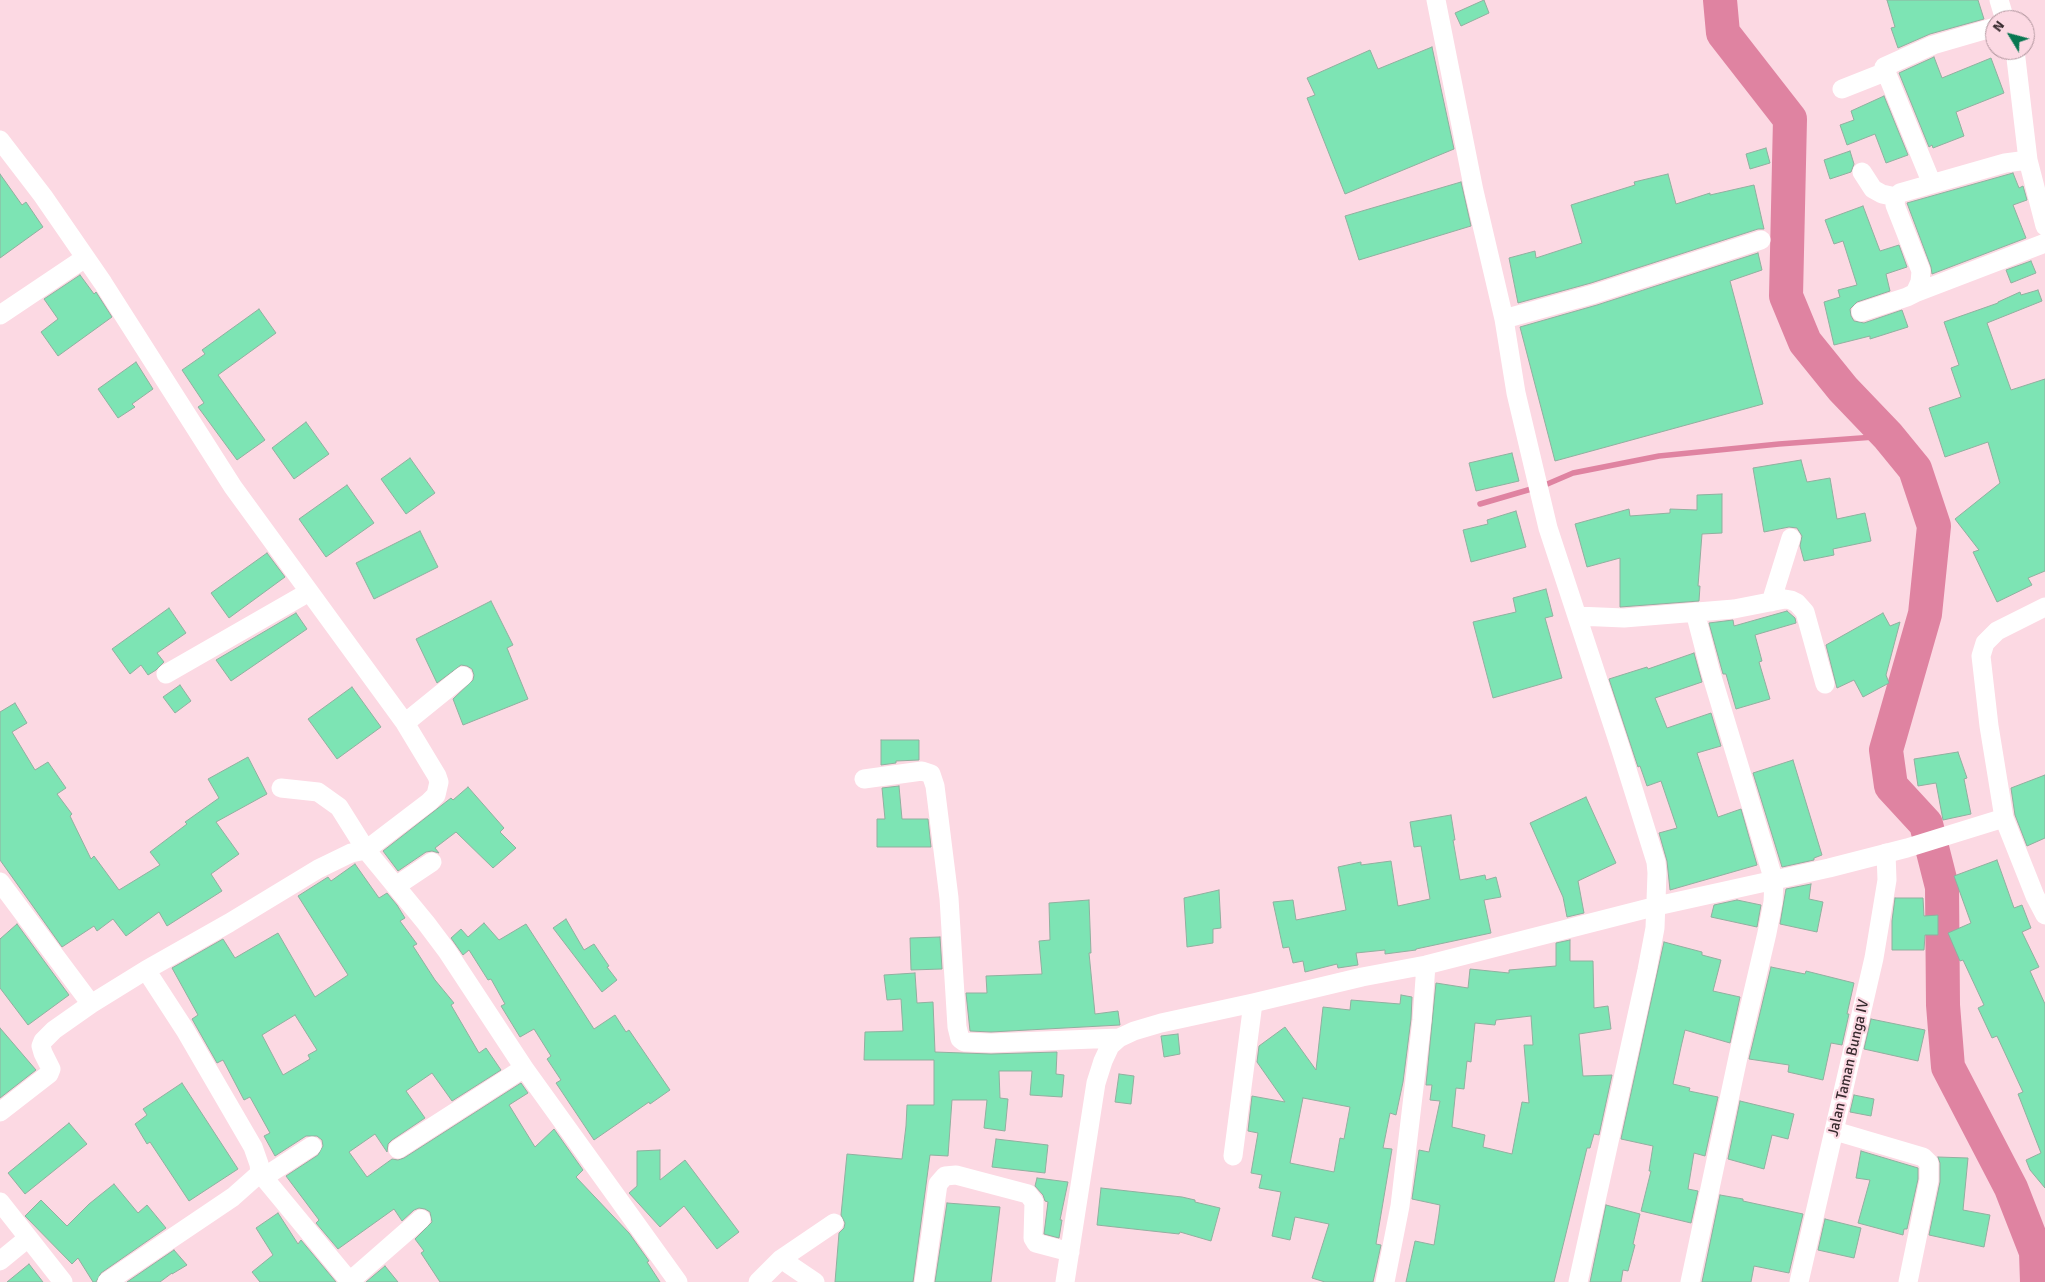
<!DOCTYPE html>
<style>
body{margin:0}
#map{position:relative;width:2045px;height:1282px;overflow:hidden;background:#fcd9e3;font-family:Signika,sans-serif}
canvas{display:block}
.north{position:absolute;left:1985px;top:10px;width:50px;height:50px;box-sizing:border-box;background:#fcd9e3;border:1px solid #ae939b;border-radius:50%;rotate:307deg;font-size:14px;font-weight:700;line-height:20px;text-align:center;color:#382b2f}
.north::after{content:'';display:block;margin:auto;width:18px;height:22px;background:#097751;clip-path:polygon(50% 0,100% 100%,50% 72%,0 100%)}
</style>
<div id="map">
<canvas width="2045" height="1282"></canvas>
<div class="north">N</div>
</div>
<script>
const ctx = document.querySelector('canvas').getContext('2d');
ctx.lineJoin = 'round';
function shape(rows) {
  const path = new Path2D();
  for (const r of rows) {
    path.moveTo(r[0], r[1]);
    for (let i = 2; i < r.length; i += 2) path.lineTo(r[i], r[i + 1]);
  }
  return path;
}
function trace(path, color, width, dash) {
  ctx.strokeStyle = color;
  ctx.lineWidth = width;
  ctx.lineCap = dash ? 'butt' : 'round';
  ctx.setLineDash(dash || []);
  ctx.stroke(path);
}
function paint(path, color) {
  ctx.fillStyle = color;
  ctx.fill(path, 'evenodd');
}
function write(font, color, halo, rows, align = 'center') {
  ctx.font = font + ' Signika,sans-serif';
  ctx.lineWidth = 4.5;
  ctx.setLineDash([]);
  ctx.textBaseline = 'middle';
  ctx.strokeStyle = halo;
  ctx.fillStyle = color;
  for (const [text, x, y, turn = 0] of rows) {
    ctx.save();
    ctx.translate(x, y);
    ctx.rotate((+turn || 0) * Math.PI / 180);
    ctx.textAlign = isNaN(turn) ? turn : align;
    if (halo) ctx.strokeText(text, 0, 0);
    ctx.fillText(text, 0, 0);
    ctx.restore();
  }
}
const stream = shape([
 [1480,504,1545,485,1573,473,1659,456,1779,444,1888,436]
]);
const river = shape([
 [1720,0,1723,33,1790,119,1786,296,1805,342,1843,389,1888,436,1915,469,1934,526,1925,614,1886,750,1891,786,1926,824,1942,887,1943,1005,1948,1067,2011,1188,2036,1252,2037,1282]
]);
const building = shape([
 [1484,0,1489,13,1461,26,1455,13,1484,0],
 [1887,0,1978,0,1984,19,1930,34,1898,48,1891,28,1895,27,1887,0],
 [1432,47,1454,149,1345,194,1307,98,1315,95,1307,78,1370,50,1378,69,1432,47],
 [1934,57,1942,78,1991,58,2004,93,1956,112,1964,136,1933,148,1932,145,1929,147,1899,73,1934,57],
 [1884,96,1908,155,1886,163,1875,134,1847,145,1840,125,1854,120,1851,111,1884,96],
 [1766,148,1770,163,1750,169,1746,154,1766,148],
 [1850,151,1854,164,1851,172,1830,179,1824,160,1850,151],
 [2013,173,2019,188,2023,186,2027,200,2013,205,2026,238,1932,274,1931,267,1907,203,2013,173],
 [0,174,22,205,26,202,43,227,0,258,0,174],
 [1668,174,1676,204,1710,193,1710,195,1754,185,1764,229,1758,229,1591,283,1518,303,1509,258,1535,251,1536,258,1582,243,1571,205,1635,185,1634,182,1668,174],
 [1461,182,1471,226,1359,260,1345,216,1461,182],
 [1863,206,1880,251,1899,245,1907,267,1886,274,1890,291,1857,302,1850,309,1851,316,1854,321,1864,323,1902,310,1908,327,1870,339,1870,336,1834,345,1824,302,1840,297,1838,290,1857,285,1843,241,1834,244,1825,220,1863,206],
 [1758,253,1762,270,1730,281,1763,404,1555,461,1520,327,1597,305,1758,253],
 [2031,261,2036,273,2011,283,2006,270,2031,261],
 [80,275,94,294,96,292,112,317,58,356,41,332,58,319,44,299,80,275],
 [2038,290,2042,301,1987,323,2011,390,2045,379,2045,571,2028,578,2032,585,1997,602,1973,552,1979,550,1955,519,2000,483,1988,442,1945,457,1929,408,1961,397,1951,368,1959,365,1944,322,1998,303,1998,302,2020,292,2021,295,2038,290],
 [259,309,276,333,218,375,265,440,237,460,198,407,204,403,182,370,205,354,202,350,259,309],
 [136,362,153,389,132,404,135,407,118,418,98,389,136,362],
 [306,422,329,454,294,479,272,448,306,422],
 [1512,453,1519,481,1476,491,1469,463,1512,453],
 [410,458,435,493,406,514,381,479,410,458],
 [1801,460,1807,482,1830,478,1837,519,1865,513,1871,541,1833,549,1834,555,1804,561,1800,546,1802,536,1797,528,1789,527,1764,532,1753,468,1801,460],
 [347,485,374,523,326,557,299,519,347,485],
 [1722,494,1722,533,1702,534,1698,586,1700,586,1699,601,1620,607,1620,558,1587,567,1575,524,1629,509,1630,516,1670,513,1670,509,1697,510,1697,495,1722,494],
 [1516,511,1526,547,1471,562,1463,530,1488,524,1487,520,1516,511],
 [420,531,438,567,374,599,356,563,420,531],
 [267,553,285,577,229,618,211,593,267,553],
 [1546,589,1553,616,1545,618,1562,678,1493,698,1473,622,1516,612,1513,598,1546,589],
 [491,601,513,645,507,648,528,699,463,725,453,699,473,680,474,675,472,669,467,666,461,665,437,683,416,639,491,601],
 [169,608,186,633,157,653,164,662,156,670,148,675,141,665,130,674,112,649,169,608],
 [1787,611,1795,618,1796,623,1755,635,1762,661,1759,662,1770,699,1736,709,1726,674,1723,674,1709,623,1733,620,1734,626,1787,611],
 [296,613,307,629,231,681,216,660,296,613],
 [1883,613,1890,626,1900,622,1886,675,1889,683,1863,697,1854,680,1837,688,1826,645,1883,613],
 [1694,653,1702,682,1655,698,1667,728,1711,713,1721,746,1697,753,1718,817,1741,809,1757,865,1670,890,1667,861,1659,833,1677,828,1661,781,1647,786,1640,766,1638,767,1609,679,1647,667,1648,669,1694,653],
 [180,685,191,701,175,713,163,697,180,685],
 [352,687,381,727,337,759,308,719,352,687],
 [15,703,27,723,12,732,35,770,48,762,66,788,57,794,72,814,70,816,91,859,94,856,119,890,160,865,150,852,187,824,185,822,219,798,208,779,248,757,267,794,216,822,239,854,211,874,222,891,167,926,159,912,126,936,113,919,97,931,94,926,62,947,0,860,0,712,15,703],
 [881,740,919,740,919,760,896,761,896,763,881,765,881,740],
 [1958,752,1967,778,1964,779,1971,814,1943,820,1936,783,1918,786,1914,759,1958,752],
 [1793,760,1822,855,1814,858,1814,860,1782,867,1753,773,1793,760],
 [2045,775,2045,838,2027,846,2015,815,2011,788,2045,775],
 [899,786,902,819,928,819,931,847,877,847,877,819,885,819,882,788,899,786],
 [468,787,504,828,500,832,516,848,493,868,456,832,435,848,439,853,432,851,426,852,398,871,383,851,451,798,453,800,468,787],
 [1586,797,1616,863,1578,881,1584,913,1567,917,1563,897,1530,823,1586,797],
 [1451,815,1455,840,1453,840,1460,880,1485,875,1486,880,1496,877,1501,897,1484,900,1491,933,1416,949,1416,950,1385,954,1385,950,1356,953,1358,965,1338,968,1337,964,1305,972,1303,961,1293,963,1289,947,1283,948,1273,902,1293,900,1296,920,1346,910,1338,867,1361,862,1361,865,1391,861,1398,906,1430,899,1421,846,1414,847,1410,822,1451,815],
 [1997,860,2014,908,2022,905,2031,928,2022,932,2039,967,2030,971,2045,1004,2045,1188,2030,1170,2026,1160,2041,1153,2018,1094,2023,1092,1997,1036,1992,1038,1978,1008,1984,1005,1963,960,1960,961,1948,933,1971,923,1954,876,1997,860],
 [355,864,379,898,387,893,397,905,405,918,400,921,417,944,413,946,435,980,454,1003,451,1005,479,1053,486,1048,501,1070,452,1101,432,1073,406,1091,425,1118,392,1140,388,1144,387,1152,375,1134,349,1152,367,1177,392,1159,398,1160,404,1158,521,1083,528,1093,509,1105,535,1147,554,1129,583,1170,576,1177,629,1233,649,1261,647,1262,660,1282,440,1282,421,1253,424,1251,415,1239,432,1222,430,1212,425,1209,419,1208,414,1210,402,1221,394,1209,338,1249,316,1223,319,1220,286,1176,318,1155,323,1146,322,1140,317,1136,306,1136,275,1156,264,1136,270,1133,250,1097,244,1100,223,1060,217,1063,192,1019,198,1015,172,968,223,939,235,958,278,933,315,997,348,975,298,896,328,877,331,881,355,864],
 [295,1015,317,1050,308,1055,310,1059,283,1075,262,1035,295,1015],
 [1811,884,1809,899,1823,902,1817,932,1780,924,1786,889,1811,884],
 [1219,890,1221,928,1213,929,1213,943,1187,947,1184,898,1219,890],
 [1895,898,1923,898,1924,916,1938,915,1938,935,1925,935,1924,950,1892,950,1892,921,1895,898],
 [1089,900,1091,953,1089,953,1095,1014,1118,1011,1120,1025,991,1032,970,1031,966,993,987,993,986,976,1042,974,1039,941,1050,940,1049,903,1089,900],
 [1737,900,1761,905,1757,927,1711,917,1714,905,1737,900],
 [566,919,584,950,594,944,609,966,607,967,617,980,602,992,553,928,566,919],
 [484,923,499,940,526,924,594,1029,615,1015,626,1032,629,1030,670,1090,650,1104,649,1102,594,1140,556,1083,561,1080,547,1059,551,1056,534,1029,520,1037,501,1006,505,1004,491,979,488,980,469,950,463,955,451,938,461,929,468,937,484,923],
 [17,924,69,995,28,1025,0,988,0,939,17,924],
 [940,937,942,969,911,970,910,938,940,937],
 [1570,940,1570,961,1593,961,1594,1008,1608,1006,1611,1029,1579,1034,1583,1076,1612,1075,1599,1135,1594,1134,1590,1148,1587,1148,1554,1282,1406,1282,1415,1241,1434,1245,1439,1214,1440,1205,1412,1199,1419,1150,1429,1152,1440,1101,1430,1100,1432,1085,1426,1085,1436,983,1468,988,1470,969,1509,973,1509,970,1556,966,1556,943,1570,940],
 [1531,1016,1533,1045,1524,1045,1529,1103,1522,1102,1512,1154,1483,1147,1485,1135,1452,1127,1456,1088,1464,1089,1467,1061,1471,1062,1475,1023,1495,1025,1496,1020,1531,1016],
 [1664,942,1702,952,1702,955,1721,960,1713,991,1740,997,1730,1043,1685,1030,1681,1047,1673,1084,1690,1088,1689,1091,1718,1097,1705,1156,1694,1153,1688,1189,1698,1191,1691,1223,1641,1211,1651,1171,1649,1171,1653,1146,1621,1139,1664,942],
 [1771,967,1805,974,1806,971,1854,983,1847,1014,1849,1014,1842,1045,1831,1043,1823,1080,1788,1072,1789,1065,1749,1059,1771,967],
 [915,973,917,1003,933,1002,935,1052,991,1054,1057,1052,1056,1074,1064,1075,1062,1097,1030,1095,1032,1071,999,1071,1000,1098,1008,1099,1005,1131,984,1128,987,1100,952,1100,948,1156,930,1155,913,1282,835,1282,839,1233,844,1228,845,1223,841,1215,847,1154,902,1159,906,1126,907,1105,934,1105,934,1060,864,1060,865,1032,903,1031,901,999,887,1000,884,975,915,973],
 [1401,995,1412,997,1411,1019,1403,1082,1396,1115,1390,1113,1383,1148,1392,1149,1376,1244,1381,1245,1373,1282,1325,1282,1312,1278,1329,1224,1295,1217,1290,1240,1272,1236,1281,1192,1259,1188,1262,1175,1251,1173,1258,1133,1248,1131,1252,1096,1285,1102,1257,1062,1259,1046,1285,1027,1316,1070,1323,1007,1350,1010,1351,1000,1400,1004,1401,995],
 [1303,1098,1350,1107,1344,1139,1340,1138,1334,1172,1290,1163,1303,1098],
 [1871,1019,1925,1030,1918,1061,1864,1049,1871,1019],
 [0,1028,36,1070,0,1098,0,1028],
 [1178,1034,1180,1054,1164,1057,1161,1036,1178,1034],
 [1119,1074,1134,1076,1131,1104,1115,1102,1119,1074],
 [182,1083,238,1169,189,1201,150,1142,147,1144,135,1124,147,1115,143,1109,182,1083],
 [1854,1095,1874,1099,1871,1116,1850,1112,1854,1095],
 [1740,1101,1794,1114,1788,1139,1772,1135,1764,1169,1728,1159,1740,1101],
 [69,1123,87,1144,25,1194,8,1173,69,1123],
 [996,1139,1048,1145,1045,1173,992,1167,996,1139],
 [660,1150,660,1180,685,1160,739,1232,717,1249,684,1206,660,1227,629,1193,637,1186,637,1151,660,1150],
 [1861,1151,1918,1168,1918,1179,1907,1229,1904,1229,1903,1235,1858,1223,1870,1180,1856,1178,1861,1151],
 [1938,1157,1968,1158,1963,1210,1990,1215,1984,1247,1929,1235,1940,1182,1940,1163,1938,1157],
 [1037,1178,1068,1182,1060,1220,1062,1220,1059,1238,1044,1234,1048,1202,1045,1201,1043,1195,1035,1186,1037,1178],
 [114,1184,138,1213,147,1205,166,1228,101,1273,96,1282,93,1282,78,1258,72,1264,25,1216,41,1200,67,1226,89,1204,114,1184],
 [1101,1188,1182,1197,1195,1200,1195,1202,1220,1208,1211,1241,1180,1232,1179,1234,1097,1225,1101,1188],
 [1720,1195,1743,1199,1743,1201,1803,1214,1789,1273,1754,1266,1751,1282,1702,1282,1720,1195],
 [947,1203,1000,1207,991,1282,935,1282,947,1203],
 [1606,1205,1640,1214,1633,1244,1635,1245,1628,1271,1623,1270,1621,1282,1590,1282,1606,1205],
 [278,1213,298,1244,301,1240,336,1282,260,1282,252,1272,273,1255,256,1228,278,1213],
 [1825,1219,1861,1228,1854,1258,1818,1250,1825,1219],
 [174,1250,187,1265,172,1274,172,1273,160,1282,127,1282,174,1250],
 [29,1264,43,1282,7,1282,29,1264],
 [385,1266,398,1282,366,1282,385,1266]
]);
const minor = shape([
 [1436,0,1474,191,1504,319,1516,393,1548,528,1620,747,1656,862,1657,873,1655,928,1647,970,1578,1282],
 [1999,0,2005,20],
 [2015,50,2028,160,2045,226],
 [1842,89,1885,72],
 [0,140,43,196,103,283,233,487,405,723,437,776,439,782,436,795,429,802,366,850,351,853,318,869,229,923,146,970,91,1004,54,1030,43,1041,41,1046,43,1053,51,1069,49,1074,0,1112],
 [1862,172,1873,189,1882,194,1896,197],
 [1932,184,1884,67,1933,45,1995,27],
 [1915,293,2045,243],
 [1861,312,1907,297,1915,293,1920,282,1921,271,1895,205,1896,197,1900,193,2005,163,2028,160],
 [0,315,85,258],
 [1504,319,1594,294,1761,240],
 [1771,602,1791,538],
 [1577,616,1624,618,1734,609,1785,599,1791,600,1797,603,1805,612,1825,684],
 [166,674,309,592],
 [405,723,463,676],
 [864,779,922,771,931,774,935,786,949,898,957,1027,960,1039,964,1042,991,1043,1119,1038],
 [281,788,318,792,339,807,366,850,426,923,447,951,524,1068,678,1282],
 [2004,818,2035,896,2045,915],
 [0,882,91,1004],
 [396,886,432,862],
 [1835,1131,1923,1157,1929,1163,1929,1180,1908,1282],
 [398,1149,524,1068],
 [1233,1156,1253,1003],
 [260,1173,347,1278,352,1278,357,1275,421,1219],
 [264,1177,312,1146],
 [0,1202,63,1282],
 [781,1259,815,1282],
 [0,1261,28,1238],
 [107,1282,233,1197,260,1173,259,1164,253,1147,185,1030,146,970],
 [758,1282,781,1259,834,1223],
 [924,1282,938,1184,945,1176,956,1175,1028,1194,1034,1202,1033,1238,1036,1243,1070,1252],
 [1065,1282,1096,1083,1103,1061,1110,1046,1119,1038,1134,1031,1161,1023,1253,1003,1362,977,1426,965,1657,906,1829,868,1907,848,2004,818,1989,726,1981,656,1985,643,1997,631,2045,607],
 [1385,1282,1400,1206,1422,1020,1426,965],
 [1690,1282,1740,1048,1767,933,1773,902,1774,881,1710,670,1695,612],
 [1799,1282,1874,958,1887,880,1886,853]
]);
const streetNames = [
 ["Jalan Taman Bunga IV",1849,1068,-77]
];
trace(stream, '#df83a1', 5.5);
trace(river, '#df83a1', 34);
paint(building, '#7de4b4');
trace(building, '#91af9f', 1);
trace(minor, '#fff', 19);
write('15px', '#382b2f', '#fcd9e3', streetNames);
</script>
